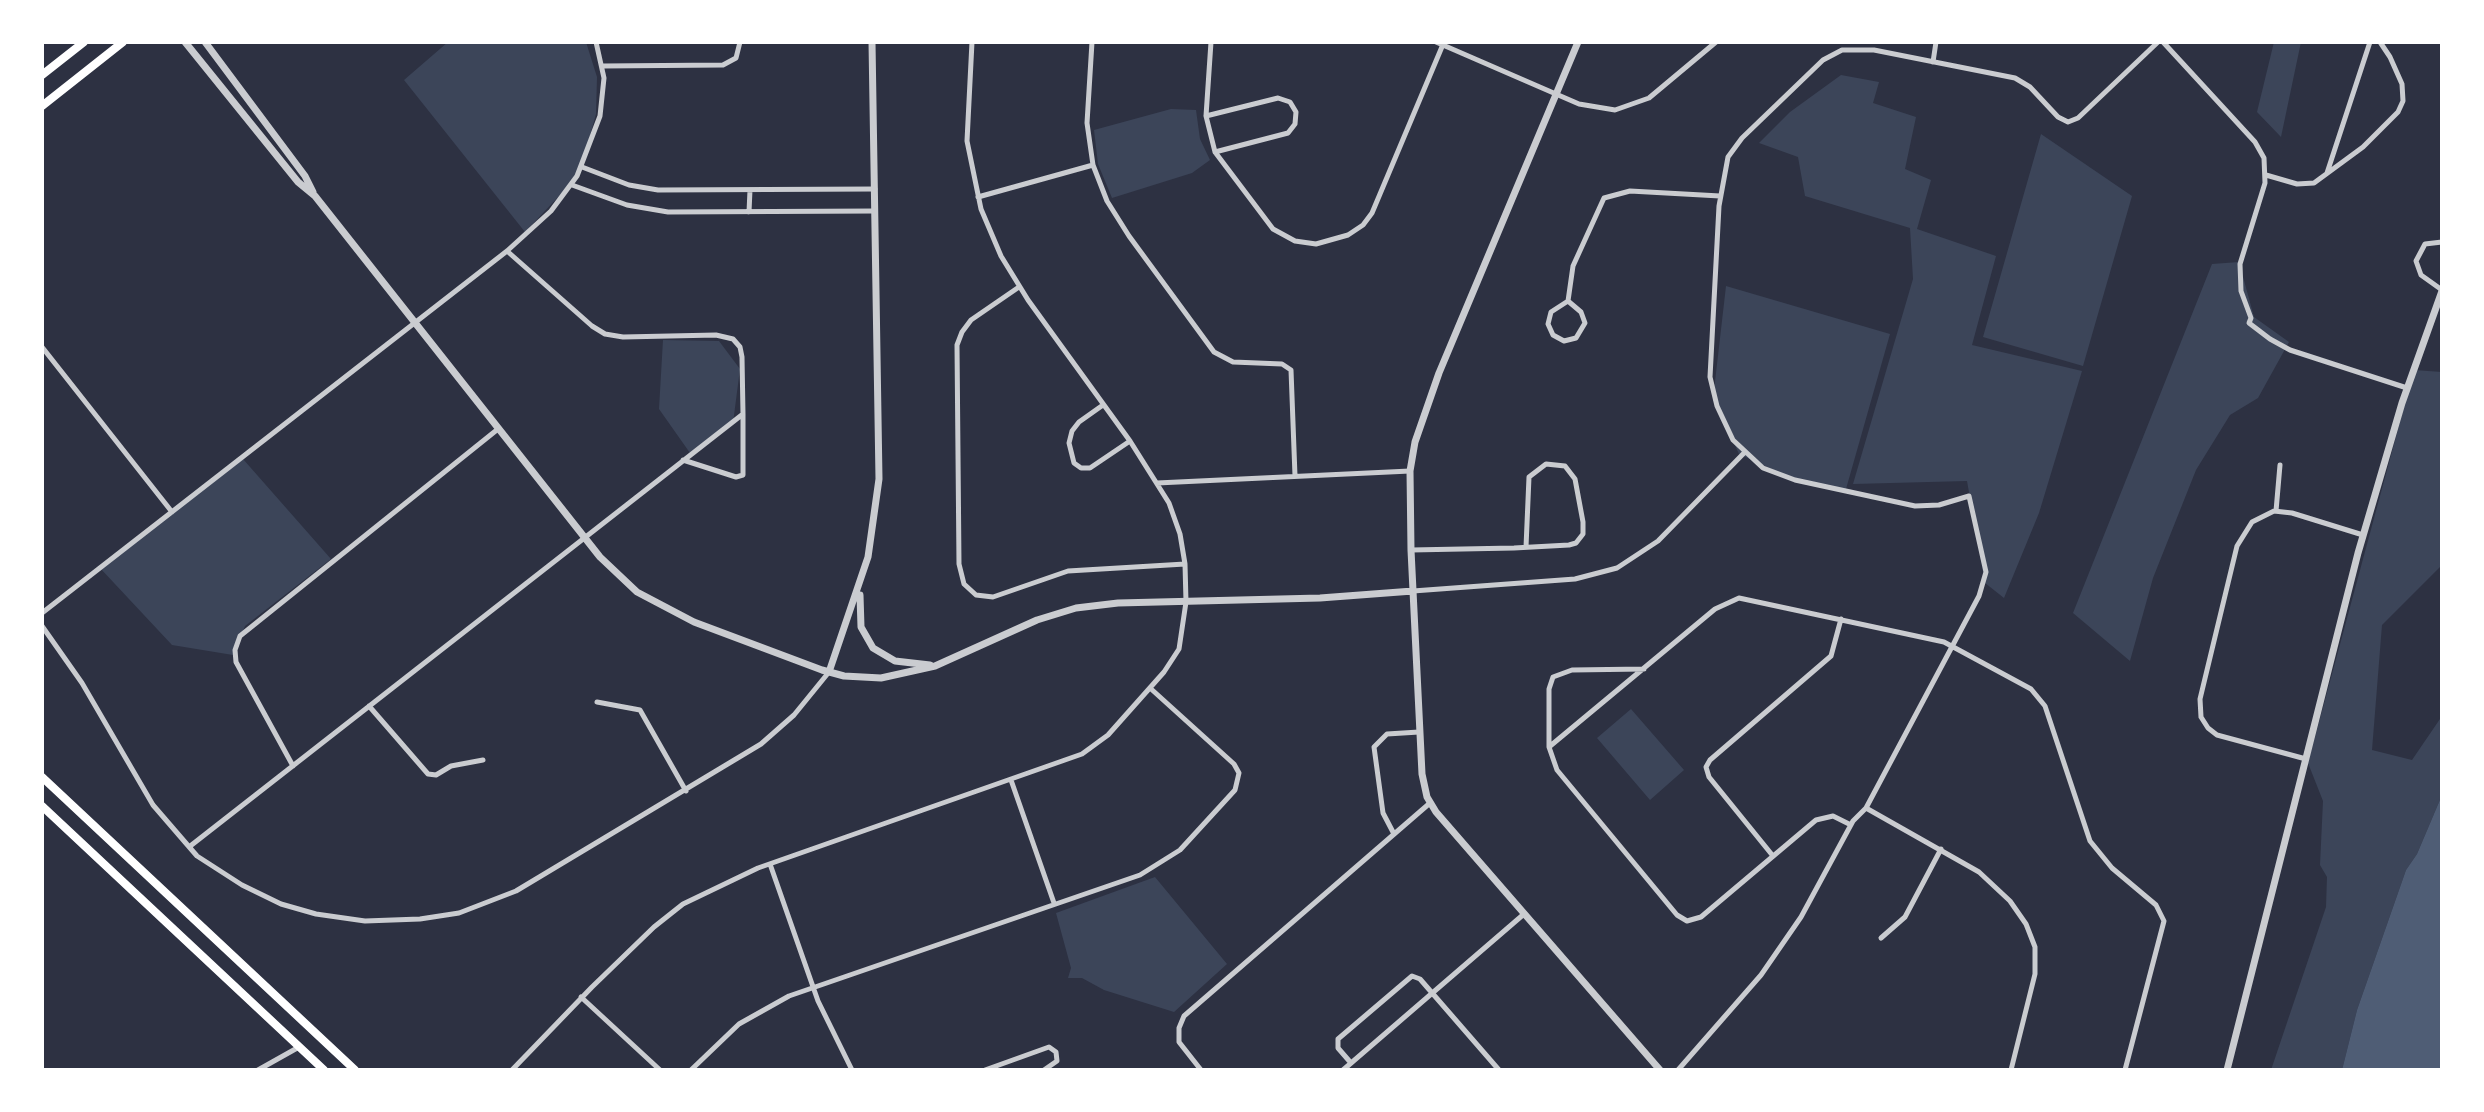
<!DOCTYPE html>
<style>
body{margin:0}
#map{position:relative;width:2484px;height:1112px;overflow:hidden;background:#2d3142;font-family:Helvetica,sans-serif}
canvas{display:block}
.frame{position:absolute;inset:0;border:44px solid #fff;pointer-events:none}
</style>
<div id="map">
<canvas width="2484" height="1112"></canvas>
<div class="frame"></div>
</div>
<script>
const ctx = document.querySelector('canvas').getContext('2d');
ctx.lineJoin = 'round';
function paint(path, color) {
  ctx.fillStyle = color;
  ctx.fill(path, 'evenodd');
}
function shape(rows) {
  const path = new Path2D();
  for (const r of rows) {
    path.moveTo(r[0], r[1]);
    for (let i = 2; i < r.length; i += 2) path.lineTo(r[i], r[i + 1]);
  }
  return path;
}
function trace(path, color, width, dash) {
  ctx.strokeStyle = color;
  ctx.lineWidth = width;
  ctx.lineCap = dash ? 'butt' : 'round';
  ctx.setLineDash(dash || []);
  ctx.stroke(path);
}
const green = shape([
 [448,42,586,42,597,77,596,114,579,175,525,232,404,80],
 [2274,42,2301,42,2281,137,2257,112],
 [1841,75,1879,82,1873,103,1916,117,1905,169,1931,180,1917,229,1996,256,1972,345,2082,371,2039,513,2004,598,1985,583,1967,481,1853,484,1913,279,1910,228,1805,196,1798,157,1759,143,1790,112],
 [1171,109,1196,110,1200,139,1210,160,1192,173,1112,198,1098,164,1094,130],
 [2041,134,2132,196,2083,366,1983,337],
 [2239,262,2254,317,2289,342,2258,398,2230,415,2196,470,2153,578,2130,661,2073,613,2212,264],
 [1726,286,1890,334,1846,489,1793,479,1739,454,1713,399],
 [663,340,719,341,740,369,733,423,690,453,659,409],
 [2414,370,2442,372,2442,565,2382,625,2372,750,2412,760,2442,716,2442,795,2417,854,2406,870,2357,1010,2342,1070,2271,1070,2326,907,2327,877,2320,865,2323,801,2308,763],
 [243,459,331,559,245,626,233,655,172,645,100,568],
 [1631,709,1684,770,1650,800,1597,738],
 [1155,877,1227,964,1174,1012,1104,990,1082,978,1068,978,1071,968,1056,913]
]);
const water = shape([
 [2442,795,2442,1070,2342,1070,2357,1010,2406,870,2417,854]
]);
const minor = shape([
 [1092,42,1087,123,1093,165,1107,201,1129,236,1214,352,1233,362,1282,364,1291,370,1295,476],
 [1211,42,1206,116,1215,152,1273,229,1295,241,1316,244,1348,235,1363,225,1372,213,1444,42],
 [1436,42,1579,104,1615,110,1649,98,1716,42],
 [2163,42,2255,142,2264,158,2265,183,2240,264,2241,291,2251,318,2249,323,2270,339,2290,350,2407,388],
 [1933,62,1936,42],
 [603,66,723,65,736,58,740,42],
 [1206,116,1278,98,1290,102,1296,112,1295,124,1288,133,1215,152],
 [582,167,629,185,658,190,875,189],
 [2327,173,2370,42],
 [2266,175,2297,184,2314,183,2363,147,2398,112,2403,101,2402,84,2390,57,2380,42],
 [572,185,627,205,668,212,875,211],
 [978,197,1093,165],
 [749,212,750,190],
 [2442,242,2425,244,2416,261,2421,275,2442,290],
 [1019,287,971,320,962,332,957,345,959,564,964,584,976,595,993,597,1068,571,1185,564],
 [1568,301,1573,266,1604,198,1630,191,1720,196],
 [1568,301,1581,312,1585,323,1576,338,1564,341,1553,335,1548,324,1551,312,1568,301],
 [42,347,172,512],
 [1103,405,1079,422,1072,431,1069,443,1074,463,1081,468,1090,468,1130,441],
 [683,460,736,477,743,475,743,414],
 [1157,483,1410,471],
 [2276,511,2280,465],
 [1411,550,1514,548,1569,545,1576,543,1583,534,1583,522,1575,479,1565,466,1546,464,1529,477,1526,547],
 [1413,591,1575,579,1617,568,1658,541,1744,453],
 [42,613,507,251,551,211,577,176,600,116,604,78,596,42],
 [42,626,82,683,153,805,197,856,242,885,281,904,316,914,365,921,420,919,459,913,516,891,761,744,794,715,829,672],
 [597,702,640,710,686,791],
 [369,706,428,774,436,775,451,766,483,760],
 [1549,747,1549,689,1553,677,1572,670,1644,669],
 [2306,759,2217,735,2208,728,2201,717,2200,699,2237,546,2252,522,2274,511,2292,513,2363,535],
 [293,766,236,662,235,650,240,636,498,429],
 [1011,780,1054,903],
 [1866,808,1979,872,2010,901,2026,924,2035,947,2035,974,2011,1070],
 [1851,825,1833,816,1816,820,1701,917,1687,921,1677,915,1557,770,1549,747,1715,609,1739,598,1944,642,2031,689,2045,706,2090,841,2112,868,2156,905,2164,921,2125,1070],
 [1394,834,1383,813,1374,747,1387,734,1419,732],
 [189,847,743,414,742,357,740,347,733,339,716,335,623,337,605,334,592,326,507,251],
 [1773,856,1709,777,1706,767,1710,760,1831,656,1841,619],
 [770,864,818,1001,852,1070],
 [1881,938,1905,917,1941,849],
 [581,997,660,1070],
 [1351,1063,1338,1048,1338,1039,1412,976,1420,979,1499,1070],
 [258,1070,299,1047],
 [512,1070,592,987,654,927,683,904,758,868,1082,754,1108,735,1164,672,1179,649,1186,602,1185,564,1180,534,1169,503,1130,441,1028,300,1001,256,981,209,967,141,972,42],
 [691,1070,739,1024,789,996,1140,875,1180,850,1235,790,1239,773,1234,764,1150,688],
 [985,1070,1049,1047,1056,1052,1057,1061,1044,1070],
 [1201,1070,1179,1042,1179,1028,1184,1016,1430,803],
 [1343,1070,1524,914],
 [1678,1070,1761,975,1801,917,1853,821,1866,808,1979,596,1986,572,1969,496,1939,505,1915,506,1795,480,1763,468,1733,440,1717,406,1710,377,1719,206,1728,157,1742,138,1823,60,1842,50,1874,50,2015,78,2030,87,2058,117,2068,122,2078,118,2158,42]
]);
const tertiary = shape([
 [185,42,298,182,315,196,600,557,637,592,694,622,822,670,844,676,881,678,935,666,1037,620,1076,608,1118,603,1320,598,1413,591],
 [205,42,305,176,313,192],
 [1578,42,1439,373,1415,442,1410,471,1411,550,1422,774,1427,797,1436,812,1660,1070],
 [860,595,861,627,873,648,895,661,930,665],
 [829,672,868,557,879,479,872,42],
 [2227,1070,2358,553,2402,403,2442,291]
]);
const secondary = shape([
 [42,75,84,42],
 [42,106,123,42],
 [42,777,355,1070],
 [42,806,324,1070]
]);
paint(green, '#3c4559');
paint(water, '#4f5d75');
trace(minor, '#caccd0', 5);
trace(tertiary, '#caccd0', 7);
trace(secondary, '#fff', 8);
</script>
